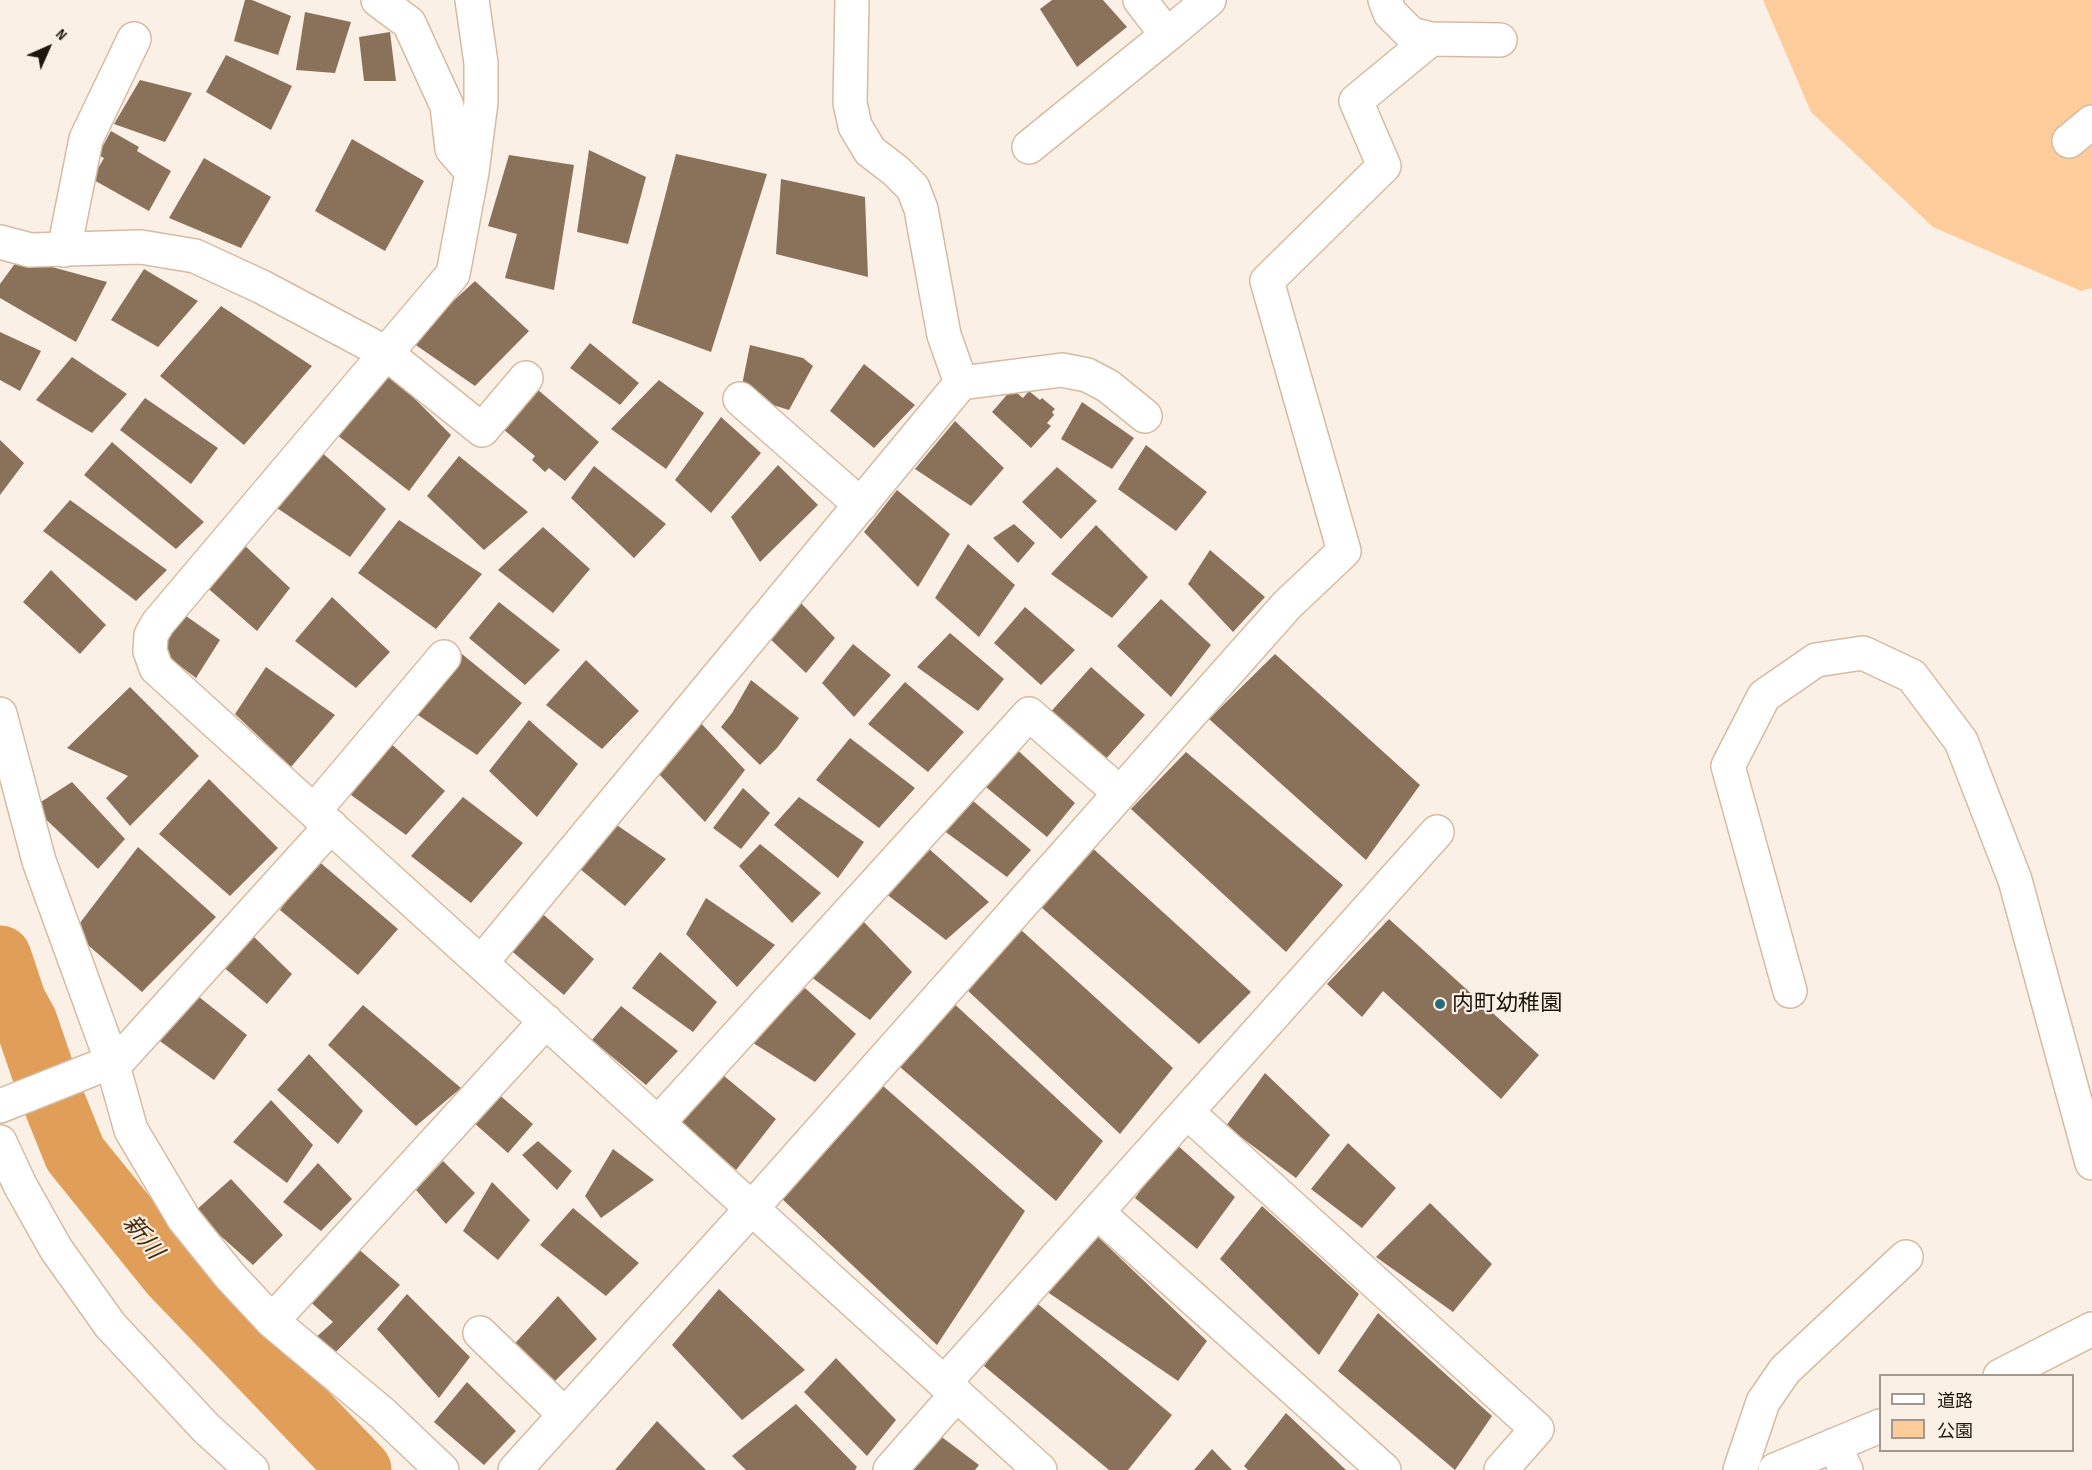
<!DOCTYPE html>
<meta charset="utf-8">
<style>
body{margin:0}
#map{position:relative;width:2092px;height:1470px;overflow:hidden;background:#fbf0e6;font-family:"Sofia Sans Condensed","Noto Sans JP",sans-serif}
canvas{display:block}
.legend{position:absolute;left:1879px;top:1374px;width:195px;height:78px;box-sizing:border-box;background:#fbf0e6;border:2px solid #a3988f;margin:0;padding:8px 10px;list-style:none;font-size:18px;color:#1e150c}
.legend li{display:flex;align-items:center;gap:12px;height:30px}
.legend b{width:30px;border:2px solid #a3988f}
.north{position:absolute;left:18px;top:18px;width:60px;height:60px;-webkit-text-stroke:4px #fbf0e6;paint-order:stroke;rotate:45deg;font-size:16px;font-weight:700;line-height:24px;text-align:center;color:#1e150c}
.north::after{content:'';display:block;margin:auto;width:21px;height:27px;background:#1e150c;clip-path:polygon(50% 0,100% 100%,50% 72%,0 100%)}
</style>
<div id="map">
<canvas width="2092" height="1470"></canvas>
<ul class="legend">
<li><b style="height:8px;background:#fff"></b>道路</li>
<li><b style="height:16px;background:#fdcc9b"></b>公園</li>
</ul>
<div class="north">N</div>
</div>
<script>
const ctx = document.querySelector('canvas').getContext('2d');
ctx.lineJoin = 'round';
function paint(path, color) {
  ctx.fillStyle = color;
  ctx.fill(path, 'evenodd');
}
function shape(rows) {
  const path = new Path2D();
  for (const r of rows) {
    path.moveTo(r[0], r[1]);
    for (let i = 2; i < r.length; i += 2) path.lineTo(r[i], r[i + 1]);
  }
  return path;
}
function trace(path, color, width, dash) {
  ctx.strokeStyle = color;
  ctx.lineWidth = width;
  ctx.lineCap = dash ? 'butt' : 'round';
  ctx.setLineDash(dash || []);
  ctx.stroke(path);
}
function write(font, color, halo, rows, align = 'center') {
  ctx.font = font + ' "Sofia Sans Condensed","Noto Sans JP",sans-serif';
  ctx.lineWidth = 4.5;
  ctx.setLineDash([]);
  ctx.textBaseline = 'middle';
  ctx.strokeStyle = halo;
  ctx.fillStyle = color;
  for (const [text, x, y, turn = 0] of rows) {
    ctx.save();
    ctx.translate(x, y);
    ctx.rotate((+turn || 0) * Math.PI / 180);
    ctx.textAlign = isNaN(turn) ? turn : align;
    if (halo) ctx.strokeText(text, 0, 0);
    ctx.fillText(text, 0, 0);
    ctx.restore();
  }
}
const green = shape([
 [1763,0,2092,0,2092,288,2081,291,1933,227,1811,112]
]);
const river = shape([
 [0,957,15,1002,26,1022,50,1092,75,1154,172,1274,360,1470]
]);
const building = shape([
 [245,0,252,0,291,16,278,55,234,41],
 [1052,0,1103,0,1127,27,1077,67,1040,9],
 [305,12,351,22,335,73,296,70],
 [390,32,396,81,364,81,359,37],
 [226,55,292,86,271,130,206,92],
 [140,80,192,93,165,142,114,124],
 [111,131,139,147,137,151,171,171,149,211,92,179,104,158,98,155],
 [352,139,424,181,385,251,315,211],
 [589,150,646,177,628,244,577,232],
 [676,154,767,174,711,352,632,323],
 [509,155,574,165,554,290,505,278,517,234,488,226],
 [204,158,271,197,241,248,169,218],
 [781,179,865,197,868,277,776,254],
 [19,258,107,282,76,342,0,298,0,284],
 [144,269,198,301,158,347,111,320],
 [475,281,529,331,475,386,410,341],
 [221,306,312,366,244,445,160,376],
 [0,332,41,351,20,391,0,380],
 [590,343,639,383,620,405,570,368],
 [750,345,803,358,813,366,789,410,740,395],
 [72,357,127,394,92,433,36,400],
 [864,364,915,405,874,448,830,411],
 [387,371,451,435,409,491,332,431],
 [659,380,704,413,666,469,611,429],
 [537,389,599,442,565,481,549,468,545,472,532,460,535,456,503,429],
 [1012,389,1023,398,1029,391,1040,400,1042,398,1055,409,1052,412,1054,415,1047,423,1051,426,1031,448,992,412],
 [145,398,218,448,191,484,120,430],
 [1082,402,1134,438,1112,469,1061,439],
 [721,417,761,453,711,513,675,480],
 [955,421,1004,468,971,506,915,469],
 [0,440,24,463,0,495],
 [112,442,204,522,176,549,84,475],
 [1146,445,1207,492,1176,531,1118,489],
 [319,450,386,509,350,557,271,504],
 [459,456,528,512,484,550,427,496],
 [778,465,818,505,760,562,731,517],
 [594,466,666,524,634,558,571,498],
 [1057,467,1097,501,1061,539,1022,502],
 [897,490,950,534,918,587,864,532],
 [70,500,167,570,136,601,43,531],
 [399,520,482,574,436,629,358,573],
 [1014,524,1035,543,1018,563,993,538],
 [1096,525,1148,577,1112,618,1051,574],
 [543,527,590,569,553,613,498,570],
 [242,543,290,588,257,631,203,584],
 [968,544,1015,585,979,637,935,598],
 [1210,550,1265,597,1233,632,1188,584],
 [51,570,106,625,80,654,23,602],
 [332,597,390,652,356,688,295,641],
 [1161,599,1211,645,1171,697,1117,646],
 [798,600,835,638,806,673,766,635],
 [499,602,560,650,525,685,469,638],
 [1025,607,1075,650,1041,685,994,643],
 [179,611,220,640,196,678,155,647],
 [950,633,1004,679,978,711,917,667],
 [853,644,891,675,854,717,822,683],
 [457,650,522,703,477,755,409,709],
 [1275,654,1420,785,1366,860,1209,719],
 [586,660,639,711,602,749,546,705],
 [266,667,335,715,291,767,235,714],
 [1091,667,1145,715,1104,761,1047,716],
 [751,680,799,718,777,748,760,765,721,727,732,713],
 [905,682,964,732,928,772,868,724],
 [130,687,199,756,130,826,106,798,128,776,67,748],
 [697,719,745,770,705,822,656,771],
 [529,720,578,764,537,817,489,771],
 [850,738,915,788,879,828,816,780],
 [390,743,445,791,406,835,347,792],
 [1012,745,1075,803,1047,837,981,783],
 [1186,752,1343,885,1286,952,1131,809],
 [209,779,278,848,230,896,159,834],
 [72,782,125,839,98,869,33,807],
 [743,788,770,813,741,849,713,828],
 [463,797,523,843,471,903,411,856],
 [799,797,864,842,838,878,774,825],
 [972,800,1031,850,1007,877,943,830],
 [611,821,666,859,625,906,574,864],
 [760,844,821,893,792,923,739,866],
 [1089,845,1251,992,1199,1044,1034,901],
 [138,847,216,917,142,992,73,932],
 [928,848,989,902,946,940,885,893],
 [316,859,398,929,358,975,280,910],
 [706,898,775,945,737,987,686,934],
 [537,909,594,959,564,995,508,948],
 [1389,919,1539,1055,1501,1099,1383,991,1362,1017,1327,984],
 [863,921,912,972,870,1020,807,974],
 [1020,929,1173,1068,1120,1134,964,987],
 [249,932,292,974,267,1004,221,965],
 [660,952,717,1002,693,1032,632,988],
 [805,988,856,1034,815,1082,750,1041],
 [194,993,247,1035,214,1080,150,1034],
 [949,999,1103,1141,1056,1201,893,1061],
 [363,1005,461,1088,416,1126,328,1045],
 [621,1006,678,1051,646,1085,592,1040],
 [309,1054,363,1111,338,1144,277,1090],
 [718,1071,776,1119,736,1170,679,1119],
 [1265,1073,1330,1135,1296,1178,1226,1126],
 [882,1085,1025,1211,937,1345,779,1196],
 [489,1086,533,1124,508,1153,465,1115],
 [271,1100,313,1145,287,1183,233,1142],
 [538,1141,572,1171,557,1190,522,1155],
 [1175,1143,1235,1197,1197,1249,1135,1198],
 [1348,1143,1396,1188,1362,1228,1311,1189],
 [613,1149,654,1180,601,1218,585,1196],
 [443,1161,475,1193,446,1224,416,1190],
 [318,1163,352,1199,321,1231,283,1202],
 [231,1179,283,1235,253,1265,194,1212],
 [492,1182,530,1220,498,1260,463,1231],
 [1430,1203,1492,1264,1453,1312,1376,1257],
 [1262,1206,1359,1294,1319,1355,1220,1259],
 [573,1208,639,1263,606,1296,540,1245],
 [1097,1236,1207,1341,1178,1381,1046,1291],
 [348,1240,400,1285,335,1353,313,1340,333,1322,306,1298],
 [719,1289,805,1370,742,1420,672,1345],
 [407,1294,470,1357,439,1398,377,1329],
 [558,1296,597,1339,553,1383,508,1351],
 [1033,1300,1172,1415,1128,1470,1109,1470,984,1366],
 [1378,1313,1492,1416,1455,1470,1338,1371],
 [836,1358,896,1420,867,1456,804,1392],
 [467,1382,516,1431,484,1465,434,1422],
 [796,1404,857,1467,855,1470,746,1470,732,1456],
 [1286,1413,1346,1470,1248,1470,1244,1466],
 [657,1421,706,1470,615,1470],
 [939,1435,979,1465,975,1470,911,1470],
 [1212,1449,1232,1470,1194,1470]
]);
const minor = shape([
 [378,0,409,23,447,106,452,149,472,172,453,274,158,623,151,635,150,651,156,668,1040,1470],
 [852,0,850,103,855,126,870,151,896,171,913,188,921,209,944,335,961,383],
 [1385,0,1390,13,1411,34,1431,39,1500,40],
 [1167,35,1209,0],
 [2069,141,2092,122],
 [1029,147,1167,35,1140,0],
 [472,172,481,102,481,63,472,0],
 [0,242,30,250,141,247,195,256,262,287,386,353,482,430,526,378],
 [64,250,86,139,134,39],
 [740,399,861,505],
 [0,714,39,861,112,1062,131,1130,184,1219,230,1276,272,1321,383,1414,442,1470],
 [314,811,444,657],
 [481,963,961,383,1062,370,1087,375,1108,386,1145,416],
 [1790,991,1728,766,1764,696,1816,660,1863,653,1912,676,1961,741,2015,880,2092,1163],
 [0,1106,121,1058,331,826],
 [1187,1112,1537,1429,1501,1470],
 [658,1123,1029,714,1120,793],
 [0,1142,20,1185,56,1249,110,1325,206,1428,252,1470],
 [1097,1212,1384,1470],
 [272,1321,546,1021],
 [480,1333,565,1415],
 [2000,1376,2092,1329],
 [945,1382,1437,832],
 [1834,1445,1846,1470],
 [515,1470,752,1208,1287,605,1344,551,1267,281,1384,166,1356,101,1431,39],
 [890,1470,957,1394],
 [1740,1470,1763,1402,1785,1370,1906,1257],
 [1775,1470,1880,1426]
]);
const markers = [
 [1440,1004,6,"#266b7b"]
];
const poiNames = [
 ["内町幼稚園",1452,1004]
];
const waterNames = [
 ["新川",142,1238,51]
];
paint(green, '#fdcc9b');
trace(river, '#e09e58', 63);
paint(building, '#89715a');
trace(minor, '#d5bba2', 36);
trace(minor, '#fff', 33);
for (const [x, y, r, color] of markers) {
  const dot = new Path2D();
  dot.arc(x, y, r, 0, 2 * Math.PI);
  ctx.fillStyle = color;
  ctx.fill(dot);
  trace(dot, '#fbf0e6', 2);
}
write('22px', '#1e150c', '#fbf0e6', poiNames, 'left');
write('italic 24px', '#472c0e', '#fbf0e6', waterNames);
</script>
